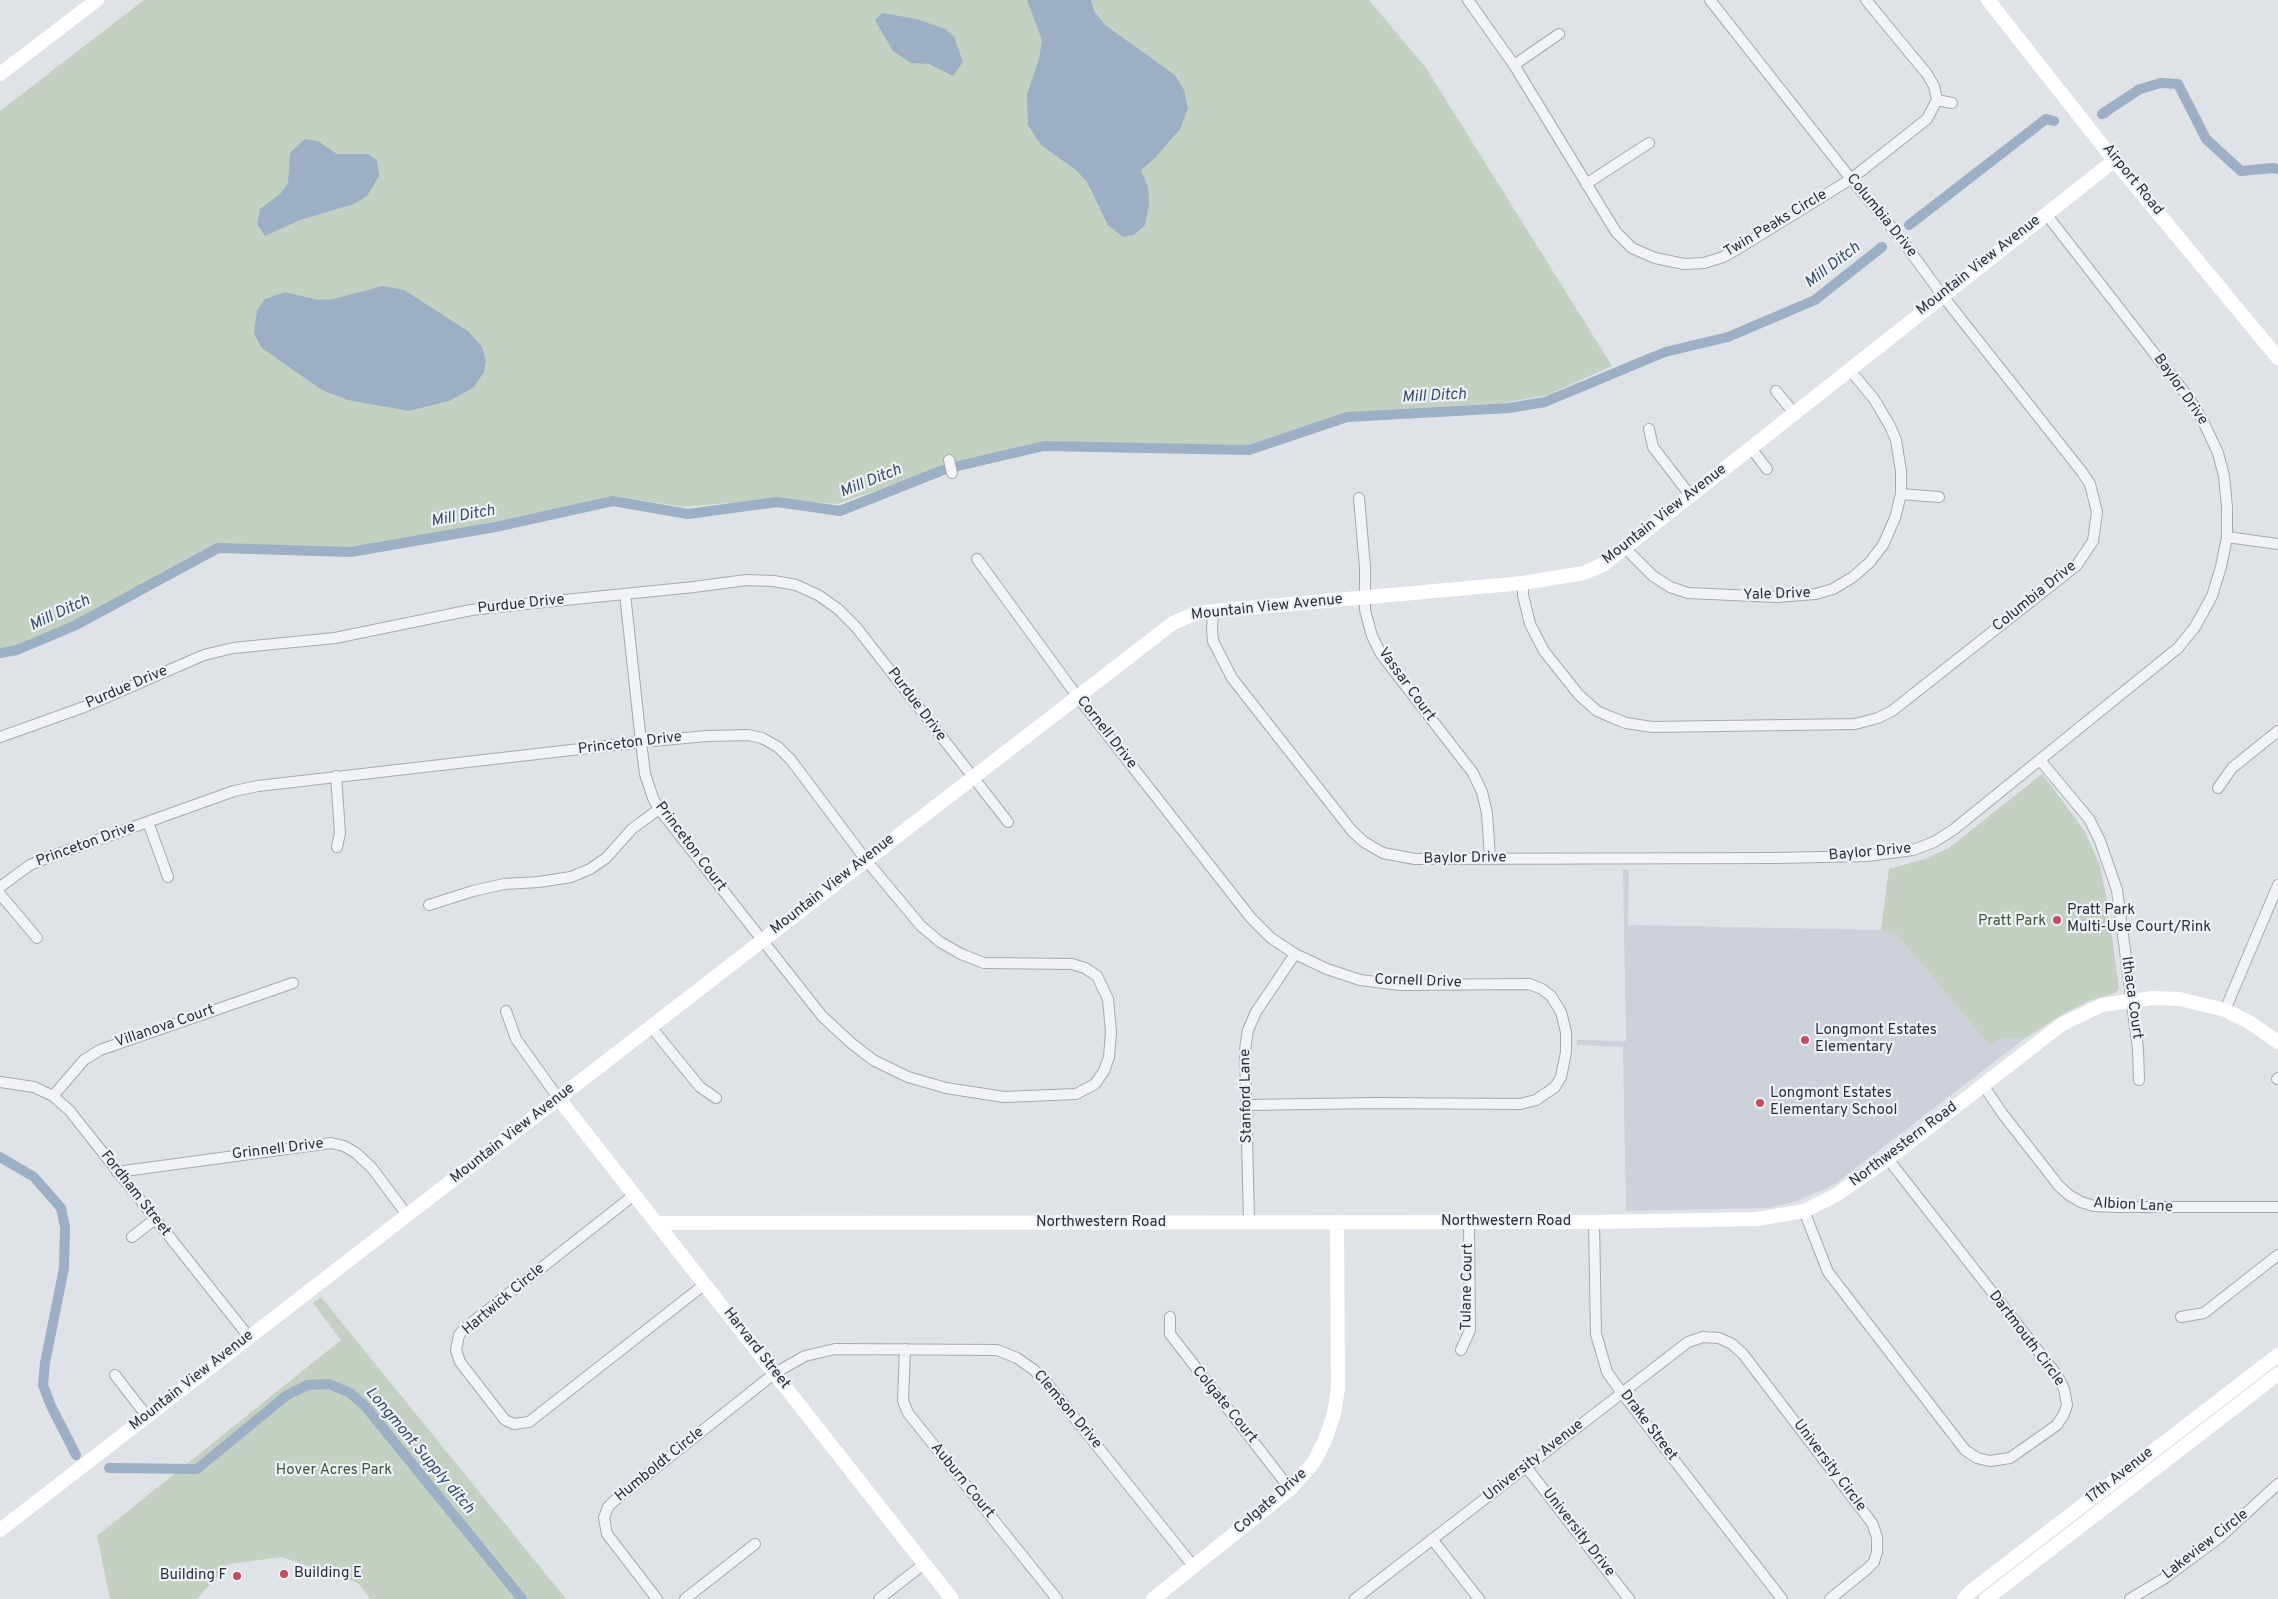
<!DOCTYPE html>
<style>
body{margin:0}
canvas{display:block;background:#dfe2e7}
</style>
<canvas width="2278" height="1599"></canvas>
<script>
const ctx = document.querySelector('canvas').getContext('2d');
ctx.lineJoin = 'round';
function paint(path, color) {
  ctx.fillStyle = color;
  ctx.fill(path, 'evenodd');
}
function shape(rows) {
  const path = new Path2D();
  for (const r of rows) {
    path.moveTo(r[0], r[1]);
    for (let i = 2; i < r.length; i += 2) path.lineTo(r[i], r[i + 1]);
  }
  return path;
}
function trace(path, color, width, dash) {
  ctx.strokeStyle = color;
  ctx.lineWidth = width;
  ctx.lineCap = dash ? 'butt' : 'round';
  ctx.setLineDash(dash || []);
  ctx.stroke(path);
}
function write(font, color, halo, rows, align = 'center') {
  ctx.font = font + ' Overpass,sans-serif';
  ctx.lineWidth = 4.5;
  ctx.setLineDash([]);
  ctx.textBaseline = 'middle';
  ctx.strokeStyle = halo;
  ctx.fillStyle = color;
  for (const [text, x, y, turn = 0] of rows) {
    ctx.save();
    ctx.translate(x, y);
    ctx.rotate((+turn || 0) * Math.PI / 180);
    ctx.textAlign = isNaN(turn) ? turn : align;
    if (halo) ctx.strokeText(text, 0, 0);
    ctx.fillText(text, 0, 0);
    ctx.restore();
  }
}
const built = shape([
 [1623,869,1629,870,1628,925,1881,930,1897,935,1989,1045,2003,1038,2024,1039,1835,1184,1800,1200,1768,1208,1626,1211,1623,1047,1577,1045,1577,1040,1626,1041]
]);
const green = shape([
 [144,0,1369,0,1426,68,1612,366,1548,395,1502,403,1347,412,1247,445,1047,442,964,460,837,504,773,499,684,507,614,496,417,538,339,549,213,545,71,625,16,647,0,650,0,111],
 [2042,774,2084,830,2099,863,2106,895,2119,988,2115,993,2089,1001,2063,1014,2024,1039,2003,1038,1989,1045,1897,935,1881,930,1889,869,1925,859,1949,848],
 [321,1297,566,1599,370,1599,358,1583,282,1557,229,1564,197,1599,110,1599,97,1536,341,1340,313,1303]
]);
const water = shape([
 [1027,0,1091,0,1094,11,1105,25,1175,75,1184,90,1188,108,1180,129,1155,158,1141,170,1148,188,1149,204,1145,225,1134,235,1123,237,1108,225,1087,182,1076,170,1041,145,1028,125,1027,94,1039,59,1042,40],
 [882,13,917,19,945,29,954,37,963,62,953,76,929,64,911,63,893,51,875,20],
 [305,139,318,141,337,154,368,154,377,160,379,176,367,196,354,204,300,220,265,236,257,224,260,209,281,193,288,183,290,153],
 [383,286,404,290,468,331,482,347,486,361,484,372,473,388,449,401,409,411,348,400,322,390,262,348,254,334,257,310,265,299,285,292,318,300,333,299]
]);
const canal = shape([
 [2105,113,2102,114,2140,89,2161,83,2178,84,2206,139,2241,171,2273,168,2278,169],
 [1909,225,2046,119,2054,121],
 [958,466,1044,446,1249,450,1347,417,1509,408,1545,402,1665,352,1728,337,1815,300,1882,247],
 [0,653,17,650,74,626,218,548,351,552,495,527,613,501,688,514,777,502,840,511,943,470],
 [0,1157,34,1177,61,1208,65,1227,64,1268,45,1363,43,1385,51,1406,76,1455],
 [109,1468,197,1469,287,1395,308,1385,329,1384,350,1393,365,1406,522,1599]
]);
const street = shape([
 [1468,0,1514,65,1616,232,1632,248,1655,258,1684,264,1704,263,1723,257,1736,250,1851,179,1927,119,1937,100,1934,86,1927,74,1866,0],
 [1514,65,1559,34],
 [1937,100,1952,103],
 [1586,184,1649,143],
 [1776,391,1794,413],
 [1649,429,1653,447,1690,495],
 [1751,448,1767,469],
 [949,460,952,473],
 [1901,494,1939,497],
 [1359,498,1365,567,1365,610,1372,636,1381,654,1473,773,1482,792,1487,813,1490,858],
 [2227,537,2278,544],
 [1625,548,1653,576,1670,587,1688,593,1776,597,1816,594,1833,589,1853,577,1870,562,1883,545,1895,518,1901,494,1901,471,1896,440,1890,426,1874,399,1849,369],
 [977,559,1077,696,1251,918,1271,938,1295,954,1327,969,1360,980,1400,985,1529,984,1542,989,1551,996,1561,1012,1566,1032,1566,1052,1561,1077,1555,1087,1536,1100,1520,1104,1376,1103,1246,1105],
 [1523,583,1523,595,1530,624,1544,651,1579,695,1597,711,1611,717,1626,723,1652,727,1855,724,1878,718,1892,711,2077,565,2093,541,2097,512,2090,484,2082,472,1942,295,1902,240,1851,179,1710,0],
 [1213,612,1212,630,1213,641,1232,678,1352,831,1364,842,1383,853,1415,859,1776,858,1867,856,1913,850,1934,842,1953,830,2178,648,2195,627,2212,596,2221,567,2227,537,2227,507,2224,476,2218,453,2203,421,2189,398,2046,214],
 [0,737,84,707,204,655,233,648,335,638,471,610,515,605,694,587,746,580,774,581,796,585,818,595,838,609,856,627,1008,822],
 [2040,760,2089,819,2100,841,2117,890,2138,1049,2139,1080],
 [336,776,340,833,337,847],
 [2218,788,2232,768,2278,731],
 [148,822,168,877],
 [0,887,30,865,47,858,234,791,258,786,641,742,707,736,748,735,762,738,778,747,791,760,866,860,921,926,940,942,961,954,984,963,1072,964,1085,968,1097,976,1108,999,1111,1032,1109,1057,1104,1071,1095,1084,1076,1094,1004,1097,946,1088,908,1077,873,1060,850,1042,822,1016,659,809,653,798,645,774,641,742,625,594],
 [0,894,37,938],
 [429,905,473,891,504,884,539,882,571,877,590,869,606,858,632,829,659,809],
 [2225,1010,2278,885],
 [506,1011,516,1039,559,1099],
 [651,1027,700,1087,716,1098],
 [2277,1079,2278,1078],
 [0,1082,34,1087,53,1096,69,1110,249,1337],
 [1983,1085,2002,1113,2059,1186,2069,1195,2081,1202,2094,1206,2117,1207,2278,1207],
 [53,1096,84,1060,100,1050,293,983],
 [117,1172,331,1143,344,1146,356,1153,372,1168,407,1215],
 [634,1195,465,1328,459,1335,456,1350,460,1362,505,1420,514,1424,529,1422,705,1284],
 [1804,1211,1828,1272,1965,1450,1977,1458,1990,1461,2010,1458,2057,1425,2064,1414,2067,1405,2064,1389,2057,1375,1888,1159],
 [1249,1221,1245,1049,1248,1030,1256,1012,1295,954],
 [1594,1222,1596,1334,1607,1372,1622,1393,1782,1599],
 [132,1237,155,1219],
 [1170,1317,1170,1334,1290,1489],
 [2181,1317,2204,1313,2278,1255],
 [905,1349,903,1401,908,1413,1057,1599],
 [1461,1350,1470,1330,1469,1222],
 [115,1375,146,1415],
 [1527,1468,1629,1599],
 [1432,1539,1479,1599],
 [657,1599,607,1534,604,1518,608,1507,614,1501,775,1373,805,1356,835,1349,997,1350,1017,1358,1034,1370,1045,1381,1194,1567],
 [685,1599,755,1544],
 [879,1599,925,1563],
 [1355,1599,1688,1342,1703,1337,1719,1338,1732,1344,1743,1354,1872,1523,1877,1537,1877,1552,1874,1562,1867,1569,1830,1599],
 [2130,1599,2165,1578,2219,1538,2278,1484]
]);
const secondary = shape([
 [1988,0,2110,155,2278,358],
 [0,74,97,0],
 [559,1099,952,1599],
 [656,1223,1594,1222,1757,1219,1804,1211,1836,1195,1888,1159,2062,1024,2102,1005,2152,998,2180,999,2225,1010,2249,1022,2278,1042],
 [0,1530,1173,623,1194,614,1204,612,1523,583,1584,573,1604,564,2115,160],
 [1153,1599,1290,1489,1314,1462,1325,1440,1334,1414,1338,1388,1337,1222],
 [1964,1599,1970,1592,2278,1355],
 [1986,1599,2278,1374]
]);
const markers = [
 [2057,920,5,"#c24e5d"],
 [1805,1040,5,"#c24e5d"],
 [1760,1103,5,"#c24e5d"],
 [284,1574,5,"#c24e5d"],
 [237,1576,5,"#c24e5d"]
];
const streetNames = [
 ["Airport Road",2132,180,51],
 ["Columbia Drive",1881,216,51],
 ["Twin Peaks Circle",1776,224,-31],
 ["Mountain View Avenue",1979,266,-38],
 ["Baylor Drive",2180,390,55],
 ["Mountain View Avenue",1665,515,-38],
 ["Yale Drive",1777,595,-2],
 ["Columbia Drive",2035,597,-39],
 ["Purdue Drive",521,605,-6],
 ["Mountain View Avenue",1267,608,-6],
 ["Vassar Court",1406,685,54],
 ["Purdue Drive",127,688,-23],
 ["Purdue Drive",916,705,53],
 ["Cornell Drive",1106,733,52],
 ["Princeton Drive",630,744,-7],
 ["Princeton Drive",86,845,-20],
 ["Princeton Court",690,847,53],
 ["Baylor Drive",1870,853,-5],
 ["Baylor Drive",1465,859,-1],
 ["Mountain View Avenue",833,885,-38],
 ["Cornell Drive",1418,982,2],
 ["Ithaca Court",2131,998,82],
 ["Villanova Court",165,1027,-19],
 ["Stanford Lane",1247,1096,-91],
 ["Mountain View Avenue",513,1134,-38],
 ["Northwestern Road",1904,1145,-37],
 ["Grinnell Drive",278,1150,-7],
 ["Fordham Street",135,1194,52],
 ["Albion Lane",2133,1206,3],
 ["Northwestern Road",1506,1222],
 ["Northwestern Road",1101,1223],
 ["Tulane Court",1468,1287,-89],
 ["Hartwick Circle",504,1300,-40],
 ["Dartmouth Circle",2026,1339,53],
 ["Harvard Street",756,1349,52],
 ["Mountain View Avenue",192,1381,-38],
 ["Colgate Court",1224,1405,51],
 ["Clemson Drive",1067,1410,50],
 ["Drake Street",1648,1426,53],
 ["University Avenue",1534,1461,-38],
 ["Humboldt Circle",660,1465,-39],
 ["University Circle",1829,1466,53],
 ["17th Avenue",2120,1476,-38],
 ["Auburn Court",962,1481,51],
 ["Colgate Drive",1271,1502,-41],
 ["University Drive",1578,1533,52],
 ["Lakeview Circle",2206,1545,-38]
];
const poiNames = [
 ["Pratt Park",2067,911],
 ["Multi-Use Court/Rink",2067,928],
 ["Longmont Estates",1815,1031],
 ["Elementary",1815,1048],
 ["Longmont Estates",1770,1094],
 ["Elementary School",1770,1111],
 ["Building E",294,1574],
 ["Building F",227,1576,"right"]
];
const parkNames = [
 ["Pratt Park",2012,922],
 ["Hover Acres Park",334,1471]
];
const waterNames = [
 ["Mill Ditch",1833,266,-37],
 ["Mill Ditch",1434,397,-3],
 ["Mill Ditch",871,482,-22],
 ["Mill Ditch",463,517,-10],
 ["Mill Ditch",60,614,-25],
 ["Longmont Supply ditch",419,1451,50]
];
paint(built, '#cdd1d9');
paint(green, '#c4d0c1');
paint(water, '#9dafc4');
trace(canal, '#9dafc4', 10);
trace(street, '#a5a9b1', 12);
trace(street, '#f1f3f6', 10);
trace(secondary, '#fff', 14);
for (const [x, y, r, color] of markers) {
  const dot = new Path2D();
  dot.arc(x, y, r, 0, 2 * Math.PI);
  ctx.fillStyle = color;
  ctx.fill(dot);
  trace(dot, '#eef1f5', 2);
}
write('15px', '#29303d', '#eef1f5', streetNames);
write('15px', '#29303d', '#eef1f5', poiNames, 'left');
write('15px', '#3d5738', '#eef1f5', parkNames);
write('italic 16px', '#374e6d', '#eef1f5', waterNames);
</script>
